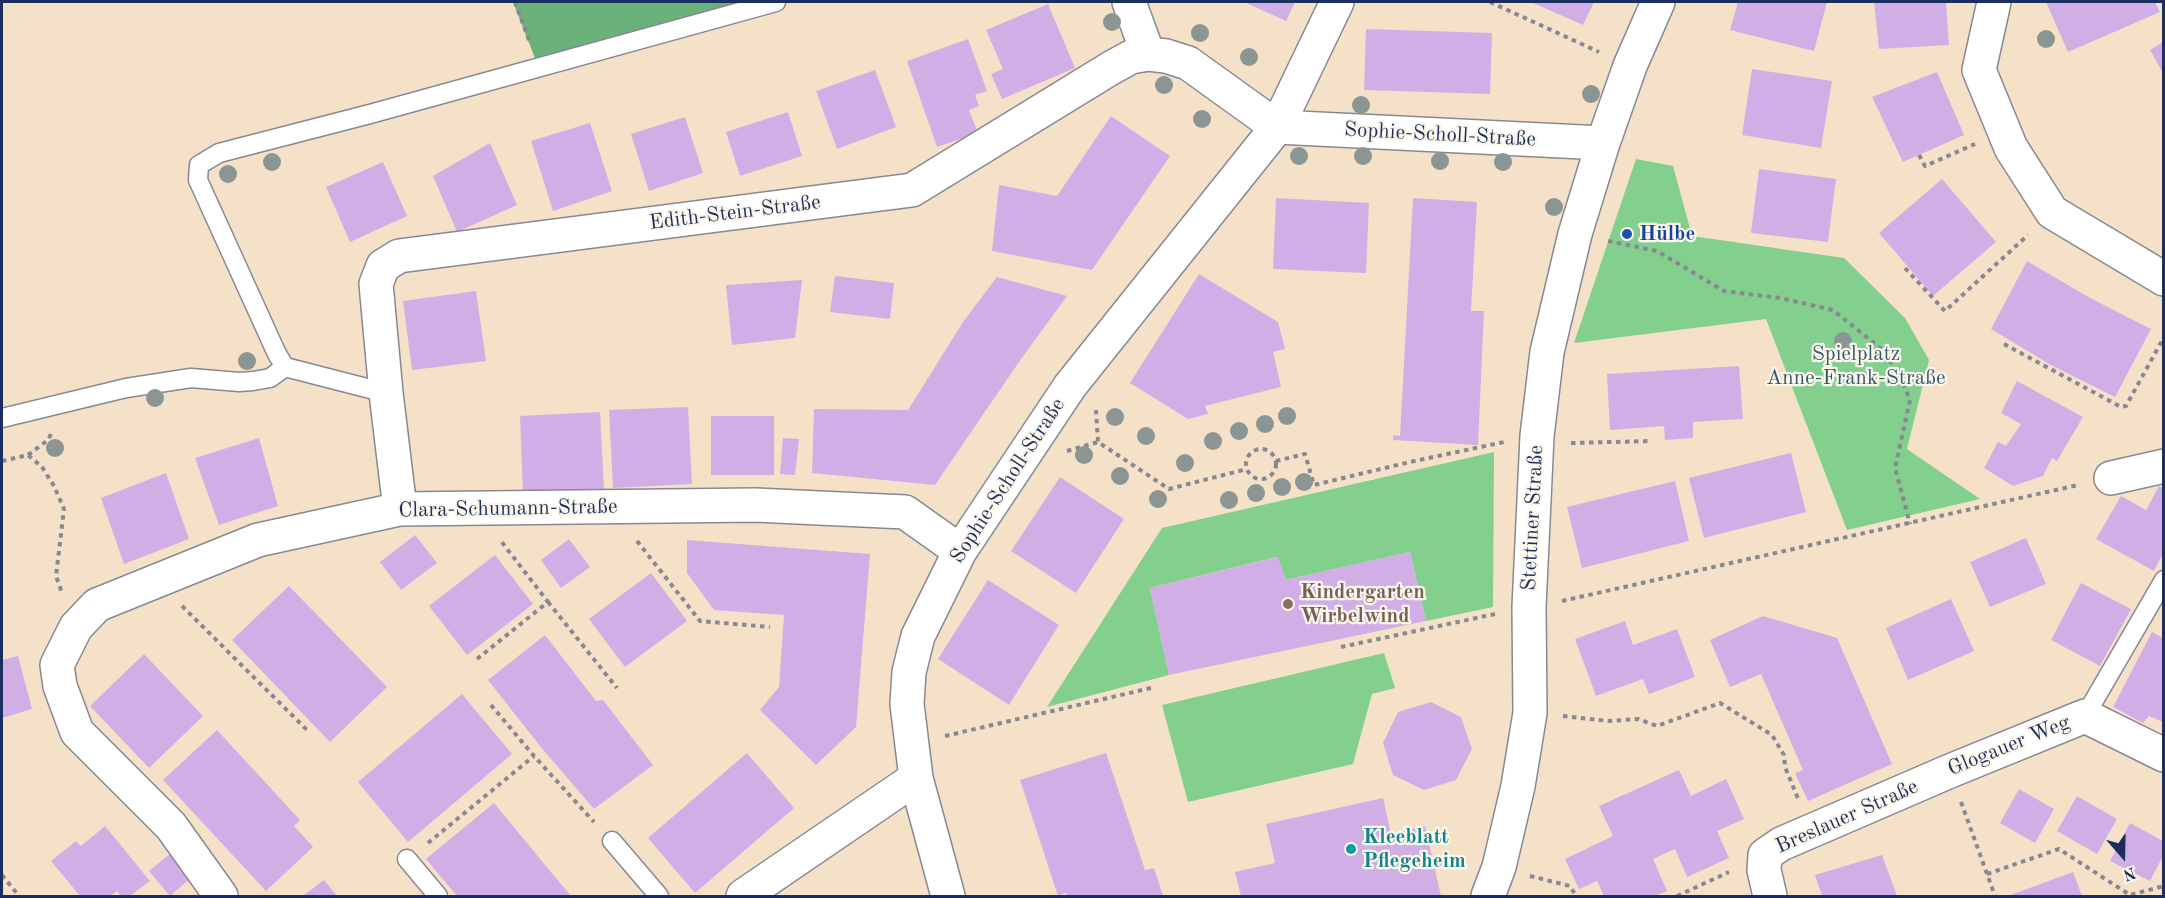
<!DOCTYPE html>
<meta charset="utf-8">
<style>
body{margin:0}
#map{position:relative;width:2165px;height:898px;overflow:hidden;background:#f5e1c8;font-family:"Old Standard TT",serif}
canvas{display:block}
.frame{position:absolute;inset:0;border:3px solid #1b2f5e;pointer-events:none}
.north{position:absolute;left:2093px;top:826px;width:60px;height:60px;-webkit-text-stroke:4px #fbf7ec;paint-order:stroke;rotate:160deg;font-size:16px;font-weight:700;line-height:24px;text-align:center;color:#1b2f5e}
.north::after{content:'';display:block;margin:auto;width:21px;height:27px;background:#1b2f5e;clip-path:polygon(50% 0,100% 100%,50% 72%,0 100%)}
</style>
<div id="map">
<canvas width="2165" height="898"></canvas>
<div class="frame"></div>
<div class="north">N</div>
</div>
<script>
const ctx = document.querySelector('canvas').getContext('2d');
ctx.lineJoin = 'round';
function paint(path, color) {
  ctx.fillStyle = color;
  ctx.fill(path, 'evenodd');
}
function shape(rows) {
  const path = new Path2D();
  for (const r of rows) {
    if (r.length === 3) {
      path.moveTo(r[0] + r[2], r[1]);
      path.arc(r[0], r[1], r[2], 0, 2 * Math.PI);
      continue;
    }
    path.moveTo(r[0], r[1]);
    for (let i = 2; i < r.length; i += 2) path.lineTo(r[i], r[i + 1]);
  }
  return path;
}
function trace(path, color, width, dash) {
  ctx.strokeStyle = color;
  ctx.lineWidth = width;
  ctx.lineCap = dash ? 'butt' : 'round';
  ctx.setLineDash(dash || []);
  ctx.stroke(path);
}
function write(font, color, halo, rows, align = 'center') {
  ctx.font = font + ' "Old Standard TT",serif';
  ctx.lineWidth = 4.5;
  ctx.setLineDash([]);
  ctx.textBaseline = 'middle';
  ctx.strokeStyle = halo;
  ctx.fillStyle = color;
  for (const [text, x, y, turn = 0] of rows) {
    ctx.save();
    ctx.translate(x, y);
    ctx.rotate((+turn || 0) * Math.PI / 180);
    ctx.textAlign = isNaN(turn) ? turn : align;
    if (halo) ctx.strokeText(text, 0, 0);
    ctx.fillText(text, 0, 0);
    ctx.restore();
  }
}
const green = shape([
 [1636,159,1673,166,1692,236,1844,258,1905,318,1929,360,1907,449,1980,499,1847,530,1766,319,1574,343],
 [1494,452,1493,607,1426,621,1410,552,1286,580,1277,557,1150,588,1169,675,1047,707,1162,528],
 [1384,653,1395,688,1372,694,1353,764,1188,802,1162,705]
]);
const forest = shape([
 [513,2,776,2,538,66]
]);
const building = shape([
 [1244,2,1295,2,1286,21],
 [1531,2,1594,2,1583,25],
 [1738,2,1827,2,1814,51,1730,30],
 [1874,2,1946,2,1949,45,1879,49],
 [2046,2,2155,2,2160,12,2068,52],
 [1048,4,1075,68,1002,99,991,74,1003,69,986,30],
 [1366,29,1492,33,1490,94,1364,90],
 [968,39,987,91,975,95,979,106,969,110,978,133,937,147,907,61],
 [2163,42,2163,73,2150,50],
 [1752,69,1832,81,1821,148,1742,135],
 [875,70,896,127,837,149,816,91],
 [1937,72,1964,135,1903,162,1872,97],
 [788,112,802,156,740,176,726,132],
 [1111,116,1170,156,1092,270,992,251,999,185,1057,196],
 [685,117,703,173,649,191,631,134],
 [590,123,612,191,553,211,531,141],
 [490,143,517,205,457,232,433,176],
 [383,162,407,216,350,242,326,187],
 [1759,169,1836,179,1828,242,1751,233],
 [1942,179,1996,242,1933,296,1879,233],
 [1276,198,1369,203,1366,273,1273,269],
 [1413,198,1477,202,1471,311,1484,311,1478,445,1393,440,1393,435,1400,436],
 [2027,261,2090,298,2151,329,2115,397,2051,365,1991,329],
 [1199,274,1278,322,1285,349,1273,352,1281,387,1205,406,1208,414,1188,419,1130,383],
 [835,276,894,283,890,319,830,312],
 [997,277,1067,296,1021,359,935,485,812,473,814,409,908,410,963,322],
 [802,280,795,338,732,345,726,285],
 [476,291,486,361,412,370,403,301],
 [1739,366,1743,419,1693,422,1693,438,1665,440,1664,426,1610,430,1607,374],
 [2017,381,2083,417,2057,461,2052,458,2043,476,2013,486,1984,468,1998,442,2006,446,2021,424,2001,413],
 [688,407,692,484,613,488,609,410],
 [600,412,604,489,523,492,520,416],
 [711,416,774,416,774,475,711,475],
 [259,438,278,506,219,525,195,458],
 [783,438,799,439,795,475,780,474],
 [1791,453,1806,512,1704,538,1689,478],
 [166,473,189,539,124,564,101,498],
 [1060,477,1124,519,1076,593,1011,551],
 [1675,481,1689,541,1582,568,1567,507],
 [2159,486,2163,489,2163,553,2154,571,2096,539,2121,496,2146,510],
 [415,535,437,563,401,590,380,562],
 [2026,538,2046,584,1990,607,1970,562],
 [569,539,590,567,561,588,541,560],
 [687,540,870,554,856,727,816,765,760,710,779,687,784,615,714,610,687,573],
 [1410,552,1426,621,1169,675,1150,588,1278,557,1286,580],
 [495,555,533,604,467,655,429,606],
 [651,573,687,621,625,667,589,619],
 [988,580,1059,625,1009,705,938,659],
 [2081,583,2131,609,2100,666,2051,640],
 [289,586,387,687,330,742,232,640],
 [1951,599,1974,651,1908,680,1886,628],
 [1763,616,1837,638,1892,764,1808,801,1795,773,1803,770,1761,674,1730,687,1710,640],
 [1625,621,1633,645,1677,629,1695,677,1649,694,1643,679,1596,696,1575,639],
 [2152,632,2163,638,2163,722,2149,716,2143,723,2113,707],
 [545,635,596,701,603,700,653,765,594,809,540,746,488,680],
 [144,654,203,716,149,768,90,706],
 [18,656,32,709,2,718,2,660],
 [462,694,512,754,408,842,358,782],
 [1431,702,1461,717,1472,749,1456,780,1424,790,1393,775,1383,743,1398,712],
 [217,730,300,820,294,826,313,847,266,891,163,780],
 [747,753,794,808,695,893,648,838],
 [1106,753,1145,870,1154,868,1163,896,1067,896,1066,893,1058,896,1020,780],
 [1679,770,1691,796,1726,779,1744,819,1717,831,1729,858,1687,877,1675,849,1653,859,1667,891,1655,896,1604,896,1597,881,1579,889,1565,859,1613,836,1599,806],
 [2019,789,2054,809,2035,843,2000,823],
 [2077,796,2117,819,2097,854,2057,831],
 [1383,798,1391,834,1425,826,1441,896,1241,896,1235,872,1275,863,1266,824],
 [494,803,550,871,571,896,457,896,426,859],
 [2130,823,2163,841,2163,856,2150,881,2110,861],
 [105,826,150,881,130,896,121,896,117,891,110,896,80,896,51,861,76,841,81,846],
 [171,853,192,877,170,896,149,871],
 [1882,855,1897,896,1822,896,1815,875],
 [2073,872,2082,896,2008,896],
 [324,880,337,896,303,896]
]);
const path = shape([
 [515,2,530,43],
 [1490,2,1599,52],
 [1919,155,1925,166,1975,144],
 [1608,241,1657,251,1724,291,1780,298,1833,310,1879,347,1898,371,1910,400,1895,468,1910,524],
 [1905,268,1945,311,2028,235],
 [2004,344,2121,407,2126,406,2164,337],
 [1096,410,1098,442],
 [1571,443,1652,441],
 [1261,464,15],
 [1067,451,1098,442,1169,489,1247,469],
 [28,455,48,440,52,432],
 [2,461,28,455,42,467,54,486,64,509,56,576,62,593],
 [1276,461,1305,454,1314,485,1410,462,1504,442],
 [637,541,700,621,770,627],
 [1562,601,2078,485],
 [548,602,617,688],
 [182,606,309,732],
 [1341,647,1495,614],
 [477,659,548,602,501,541],
 [491,705,534,756,594,822],
 [1563,716,1609,721,1638,719,1657,726,1720,703,1772,735,1784,755,1785,767,1799,801],
 [945,736,1151,688],
 [1961,802,1995,896],
 [428,843,534,756],
 [1987,874,2059,849,2130,895,2164,886],
 [2,875,19,896],
 [1530,876,1570,886,1576,896],
 [1677,896,1729,872]
]);
const service = shape([
 [386,393,285,367,277,354,198,180,199,165,219,153,370,114,776,2],
 [2,418,126,388,191,378,239,382,253,381,270,378,285,367],
 [2085,716,2164,580],
 [612,841,659,896],
 [407,859,438,896]
]);
const minor = shape([
 [1129,2,1148,54],
 [1994,2,1979,70,2011,148,2052,212,2164,279],
 [2111,478,2164,466],
 [400,509,386,393,376,284,383,266,399,256,912,190,1111,68,1131,57,1148,54,1166,56,1188,63,1277,127,1603,143],
 [221,896,171,826,77,732,60,686,57,665,76,627,97,605,258,540,400,509,755,505,905,512,960,551],
 [743,896,916,778],
 [948,896,916,778,907,704,909,672,918,636,960,551,1070,386,1277,127,1337,2],
 [1488,896,1499,867,1518,786,1530,713,1529,607,1537,436,1547,352,1575,234,1603,143,1630,66,1658,2],
 [1770,896,1764,870,1765,855,1781,844,1950,771,2085,716,2164,755]
]);
const trees = [
 [1112,22],
 [1200,33],
 [2046,39],
 [1249,57],
 [1164,85],
 [1591,94],
 [1361,105],
 [1202,119],
 [1299,156],
 [1363,156],
 [1440,161],
 [272,162],
 [1503,162],
 [228,174],
 [1554,207],
 [1843,341],
 [247,361],
 [155,398],
 [1287,416],
 [1115,417],
 [1265,424],
 [1239,431],
 [1146,436],
 [1213,441],
 [55,448],
 [1084,455],
 [1185,463],
 [1120,476],
 [1304,482],
 [1282,487],
 [1256,493],
 [1158,499],
 [1229,500]
];
const markers = [
 [1627,234,6,"#1a4fb4"],
 [1288,604,6,"#8d6e63"],
 [1351,849,6,"#0f9aa8"]
];
const streetNames = [
 ["Sophie-Scholl-Straße",1440,135,3],
 ["Edith-Stein-Straße",735,213,-7],
 ["Sophie-Scholl-Straße",1008,481,-57],
 ["Clara-Schumann-Straße",508,509,-1],
 ["Stettiner Straße",1533,518,-87],
 ["Glogauer Weg",2009,746,-22],
 ["Breslauer Straße",1847,817,-24]
];
const transitNames = [
 ["Hülbe",1639,234]
];
const parkNames = [
 ["Spielplatz",1856,354],
 ["Anne-Frank-Straße",1856,378]
];
const educationNames = [
 ["Kindergarten",1300,592],
 ["Wirbelwind",1300,616]
];
const cultureNames = [
 ["Kleeblatt",1363,837],
 ["Pflegeheim",1363,861]
];
paint(green, '#83cf8e');
paint(forest, '#6ab279');
paint(building, '#d1afe6');
trace(service, '#888893', 21);
trace(minor, '#888893', 36);
trace(path, '#888893', 4, [4.5, 4.5]);
trace(service, '#fff', 18);
trace(minor, '#fff', 33);
ctx.fillStyle = '#8b9594';
for (const [x, y] of trees) {
  ctx.beginPath();
  ctx.arc(x, y, 9, 0, 2 * Math.PI);
  ctx.fill();
}
for (const [x, y, r, color] of markers) {
  const dot = new Path2D();
  dot.arc(x, y, r, 0, 2 * Math.PI);
  ctx.fillStyle = color;
  ctx.fill(dot);
  trace(dot, '#fbf7ec', 2);
}
write('21px', '#1b2f5e', '#fbf7ec', streetNames);
write('bold 21px', '#164399', '#fbf7ec', transitNames, 'left');
write('21px', '#35576a', '#fbf7ec', parkNames);
write('bold 21px', '#785e54', '#fbf7ec', educationNames, 'left');
write('bold 21px', '#0d838f', '#fbf7ec', cultureNames, 'left');
</script>
